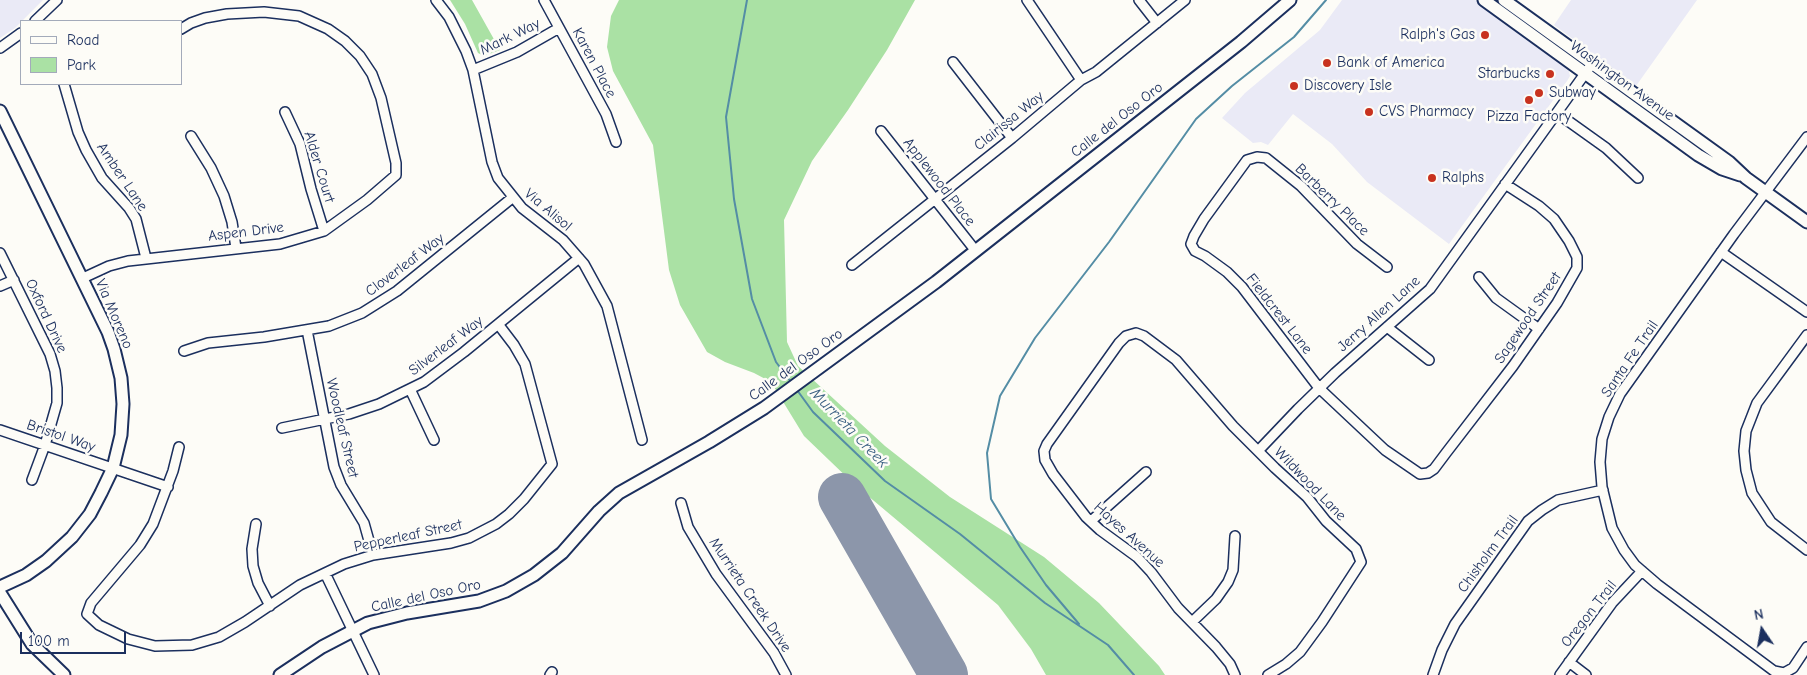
<!DOCTYPE html>
<style>
body{margin:0}
#map{position:relative;width:1807px;height:675px;overflow:hidden;background:#fdfcf7;font-family:"Comic Neue",sans-serif}
canvas{display:block}
.legend{position:absolute;left:20px;top:20px;width:162px;height:65px;box-sizing:border-box;background:#fdfcf7;border:1px solid #a3aaba;margin:0;padding:6px 9px;list-style:none;font-size:15px;color:#1b2f5e}
.legend li{display:flex;align-items:center;gap:10px;height:25px}
.legend b{width:25px;border:1px solid #a3aaba}
.north{position:absolute;left:1737px;top:605px;width:50px;height:50px;-webkit-text-stroke:4px #fdfcf7;paint-order:stroke;rotate:348deg;font-size:14px;font-weight:700;line-height:20px;text-align:center;color:#1b2f5e}
.north::after{content:'';display:block;margin:auto;width:18px;height:22px;background:#1b2f5e;clip-path:polygon(50% 0,100% 100%,50% 72%,0 100%)}
.scale{position:absolute;left:20px;top:632px;width:106px;height:22px;box-sizing:border-box;border:2px solid #1b2f5e;border-top:0;padding-left:6px;font-size:15px;line-height:18px;white-space:nowrap;color:#1b2f5e;-webkit-text-stroke:4px #fdfcf7;paint-order:stroke}
</style>
<div id="map">
<canvas width="1807" height="675"></canvas>
<ul class="legend">
<li><b style="height:6px;background:#fdfcf7"></b>Road</li>
<li><b style="height:14px;background:#aae1a4"></b>Park</li>
</ul>
<div class="north">N</div>
<div class="scale">100 m</div>
</div>
<script>
const ctx = document.querySelector('canvas').getContext('2d');
ctx.lineJoin = 'round';
function paint(path, color) {
  ctx.fillStyle = color;
  ctx.fill(path, 'evenodd');
}
function shape(rows) {
  const path = new Path2D();
  for (const r of rows) {
    path.moveTo(r[0], r[1]);
    for (let i = 2; i < r.length; i += 2) path.lineTo(r[i], r[i + 1]);
  }
  return path;
}
function trace(path, color, width, dash) {
  ctx.strokeStyle = color;
  ctx.lineWidth = width;
  ctx.lineCap = dash ? 'butt' : 'round';
  ctx.setLineDash(dash || []);
  ctx.stroke(path);
}
function write(font, color, halo, rows, align = 'center') {
  ctx.font = font + ' "Comic Neue",sans-serif';
  ctx.lineWidth = 5;
  ctx.setLineDash([]);
  ctx.textBaseline = 'middle';
  ctx.strokeStyle = halo;
  ctx.fillStyle = color;
  for (const [text, x, y, turn = 0] of rows) {
    ctx.save();
    ctx.translate(x, y);
    ctx.rotate((+turn || 0) * Math.PI / 180);
    ctx.textAlign = isNaN(turn) ? turn : align;
    if (halo) ctx.strokeText(text, 0, 0);
    ctx.fillText(text, 0, 0);
    ctx.restore();
  }
}
const built = shape([
 [0,0,43,0,15,28,0,38],
 [1342,0,1475,0,1564,63,1568,68,1570,76,1567,81,1449,244,1367,182,1332,144,1293,114,1268,145,1261,142,1253,143,1222,118,1245,93,1320,30],
 [1571,0,1697,0,1636,86,1554,25]
]);
const green = shape([
 [450,0,472,0,500,50,484,56,478,53,465,24],
 [619,0,915,0,887,50,848,110,812,161,784,220,787,342,798,366,885,446,950,497,1044,557,1099,603,1159,666,1165,675,1046,675,1031,649,998,605,855,485,804,436,771,382,754,373,725,362,707,352,680,305,669,270,653,145,613,71,607,47,611,16]
]);
const stream = shape([
 [747,0,726,117,734,199,752,299,776,362,791,382],
 [797,390,813,412,885,481,960,534,1045,603,1108,645,1134,675],
 [1079,624,1046,585,1020,547,991,499,987,453,1000,396,1035,338,1109,242,1196,119,1232,86,1294,37,1326,0]
]);
const runway = shape([
 [842,497,944,675]
]);
const street = shape([
 [436,0,449,17,466,51,473,70,492,162,498,178,522,208,563,240,584,264,607,306,642,440],
 [544,0,606,114,616,142],
 [1027,0,1081,80],
 [1139,0,1157,23],
 [35,21,57,0],
 [0,48,21,33],
 [953,62,1012,138],
 [473,70,517,52,559,28],
 [64,84,78,132,86,150,102,178,129,208,136,219,146,258],
 [285,112,300,144,311,189,324,231],
 [1557,113,1606,148,1638,178],
 [881,131,975,250],
 [191,136,211,168,224,196,232,222,236,248],
 [1807,137,1734,234,1620,394,1609,417,1602,439,1600,462,1602,487,1612,528,1624,550,1635,565,1657,584,1774,671,1784,673,1793,668,1807,647],
 [1721,252,1807,312],
 [0,253,50,354,55,371,57,388,57,403,45,445,32,480],
 [852,265,1012,138,1081,80,1096,72,1185,0],
 [1387,267,1357,244,1301,186,1266,158,1257,157,1247,160,1204,219,1194,236,1191,244,1195,251,1205,256,1227,272,1242,287,1319,388,1385,450,1420,474,1428,473,1434,469,1446,453,1513,366,1557,303,1577,268,1577,257,1569,241,1554,219,1539,206,1505,184],
 [1479,277,1496,298,1539,329],
 [83,278,109,266,128,261,280,244,324,231,367,200,396,175,396,163,381,98,372,74,360,56,345,41,328,29,299,16,264,12,227,14,205,18,191,23,181,29],
 [0,286,14,280],
 [1387,327,1429,360],
 [307,330,334,467,341,485,364,523,373,555],
 [1807,335,1757,403,1746,431,1744,451,1746,470,1752,493,1771,522,1807,550],
 [184,351,208,343,264,337,329,326,362,313,397,291,512,198],
 [410,389,434,440],
 [282,428,349,414,379,404,424,382,464,352,579,258],
 [0,430,168,487],
 [179,447,173,471,153,524,140,545,91,603,87,614,99,625,128,639,155,646,192,645,219,637,245,622,300,585,344,564,373,555,451,543,469,538,496,524,509,514,524,499,552,464,525,364,514,345,498,324],
 [1258,451,1298,409,1335,373,1430,289,1589,68],
 [681,503,688,527,716,574,774,653,786,675],
 [1091,521,1146,472],
 [256,524,252,549,253,566,258,583,270,606],
 [325,573,374,675],
 [1192,622,1216,599,1228,582,1233,570,1235,536],
 [1569,662,1586,675],
 [550,675,552,672],
 [1235,675,1230,664,1216,647,1178,608,1151,572,1137,557,1100,530,1086,517,1053,474,1045,460,1044,451,1047,444,1119,343,1126,336,1136,333,1144,336,1176,360,1233,426,1275,468,1307,497,1326,521,1356,549,1361,562,1322,622,1300,652,1286,664,1268,675],
 [1433,675,1442,650,1455,624,1528,521,1542,510,1558,500,1603,490],
 [1560,675,1612,603,1642,571]
]);
const secondary = shape([
 [1484,0,1698,155,1722,169,1740,175],
 [1504,0,1729,162,1746,178,1807,222],
 [0,111,108,332,114,349,121,378,123,404,121,435,113,468,101,493,90,514,72,537,46,561,26,575,0,587],
 [0,593,32,644,64,675],
 [280,675,322,647,368,623,407,613,479,601,506,591,534,575,562,553,599,511,619,493,709,442,764,408,936,282,1241,42,1290,0]
]);
const markers = [
 [1485,35,5,"#c8321e"],
 [1327,63,5,"#c8321e"],
 [1550,74,5,"#c8321e"],
 [1294,86,5,"#c8321e"],
 [1539,93,5,"#c8321e"],
 [1529,100,5,"#c8321e"],
 [1369,112,5,"#c8321e"],
 [1432,178,5,"#c8321e"]
];
const poiNames = [
 ["Ralph's Gas",1475,35,"right"],
 ["Bank of America",1337,63],
 ["Starbucks",1540,74,"right"],
 ["Discovery Isle",1304,86],
 ["Subway",1549,93],
 ["CVS Pharmacy",1379,112],
 ["Pizza Factory",1529,117,"center"],
 ["Ralphs",1442,178]
];
const streetNames = [
 ["Mark Way",510,37,-26],
 ["Karen Place",594,63,62],
 ["Washington Avenue",1622,81,36],
 ["Calle del Oso Oro",1117,120,-38],
 ["Clairissa Way",1009,121,-39],
 ["Alder Court",319,167,73],
 ["Amber Lane",122,177,56],
 ["Applewood Place",939,182,52],
 ["Barberry Place",1332,200,44],
 ["Via Alisol",548,210,40],
 ["Aspen Drive",246,232,-7],
 ["Cloverleaf Way",405,265,-37],
 ["Via Moreno",114,314,67],
 ["Fieldcrest Lane",1279,314,52],
 ["Jerry Allen Lane",1379,314,-42],
 ["Oxford Drive",46,316,65],
 ["Sagewood Street",1528,318,-56],
 ["Silverleaf Way",446,346,-37],
 ["Santa Fe Trail",1630,359,-56],
 ["Calle del Oso Oro",796,365,-36],
 ["Woodleaf Street",342,428,77],
 ["Bristol Way",61,436,19],
 ["Wildwood Lane",1310,484,46],
 ["Hayes Avenue",1129,535,42],
 ["Pepperleaf Street",408,536,-12],
 ["Chisholm Trail",1488,554,-54],
 ["Murrieta Creek Drive",750,595,56],
 ["Calle del Oso Oro",426,596,-12],
 ["Oregon Trail",1589,614,-52]
];
const waterNames = [
 ["Murrieta Creek",849,428,46]
];
paint(built, '#eaeaf6');
paint(green, '#aae1a4');
trace(stream, '#548da5', 2);
trace(runway, '#8c96aa', 48);
trace(street, '#1b2f5e', 12);
trace(secondary, '#1b2f5e', 15);
trace(street, '#fdfcf7', 9);
trace(secondary, '#fdfcf7', 11);
for (const [x, y, r, color] of markers) {
  const dot = new Path2D();
  dot.arc(x, y, r, 0, 2 * Math.PI);
  ctx.fillStyle = color;
  ctx.fill(dot);
  trace(dot, '#fdfcf7', 2);
}
write('15px', '#1b2f5e', '#fdfcf7', poiNames, 'left');
write('15px', '#1b2f5e', '#fdfcf7', streetNames);
write('italic 16px', '#385e81', '#fdfcf7', waterNames);
</script>
